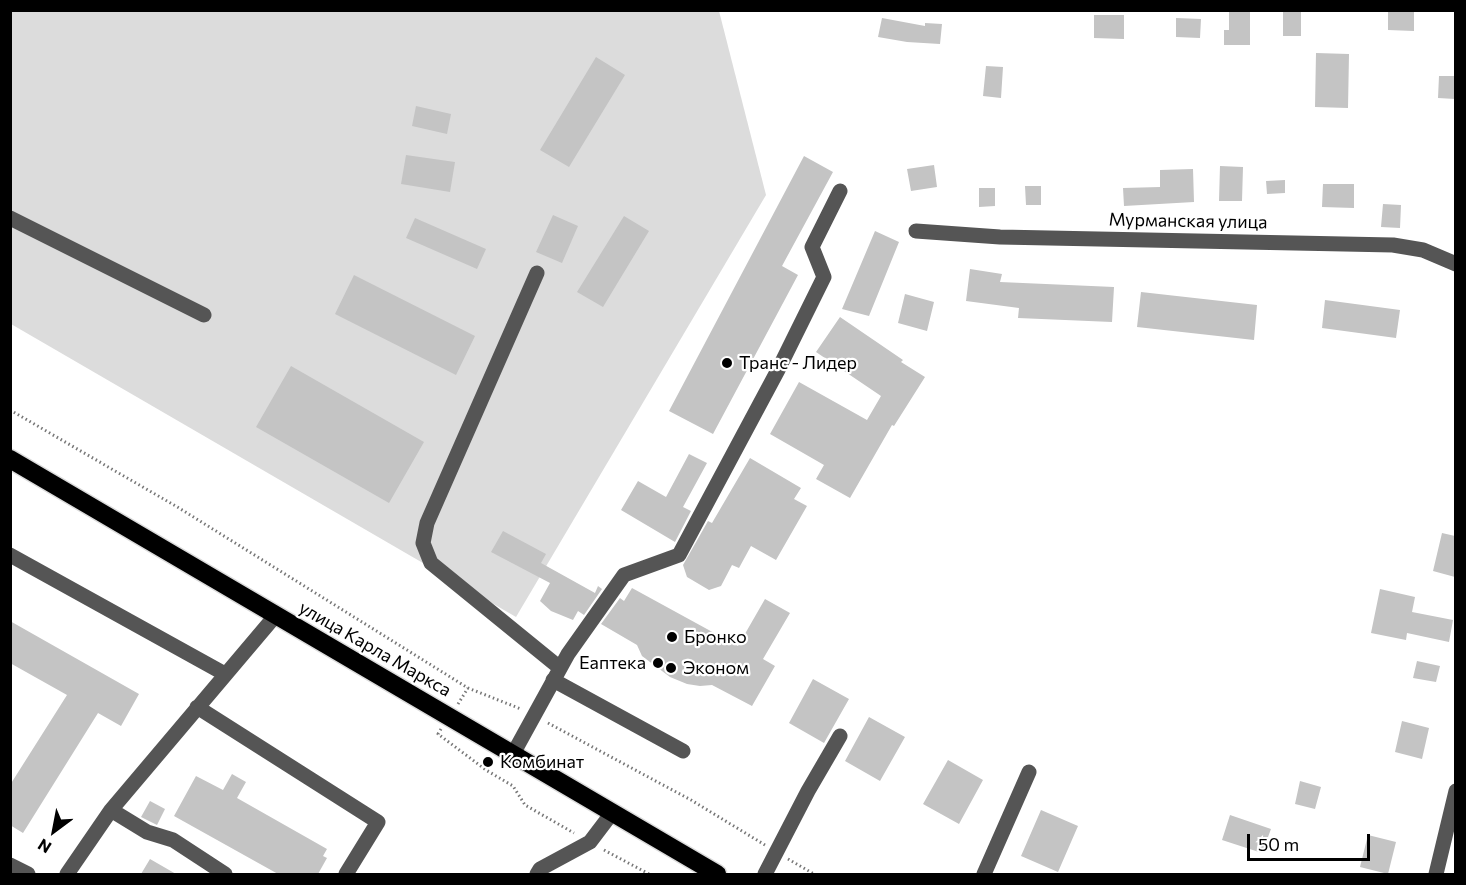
<!DOCTYPE html>
<meta charset="utf-8">
<style>
body{margin:0}
#map{position:relative;width:1466px;height:885px;overflow:hidden;background:#fff;font-family:Commissioner,sans-serif}
canvas{display:block}
.frame{position:absolute;inset:0;border:12px solid #000;pointer-events:none}
.north{position:absolute;left:24px;top:801px;width:60px;height:60px;-webkit-text-stroke:4px #fff;paint-order:stroke;rotate:212deg;font-size:16px;font-weight:700;line-height:24px;text-align:center;color:#000}
.north::after{content:'';display:block;margin:auto;width:21px;height:27px;background:#000;clip-path:polygon(50% 0,100% 100%,50% 72%,0 100%)}
.scale{position:absolute;left:1247px;top:834px;width:123px;height:27px;box-sizing:border-box;border:3px solid #000;border-top:0;padding-left:8px;font-size:18px;line-height:21px;white-space:nowrap;color:#000;-webkit-text-stroke:4px #fff;paint-order:stroke}
</style>
<div id="map">
<canvas width="1466" height="885"></canvas>
<div class="frame"></div>
<div class="north">N</div>
<div class="scale">50 m</div>
</div>
<script>
const ctx = document.querySelector('canvas').getContext('2d');
ctx.lineJoin = 'round';
function paint(path, color) {
  ctx.fillStyle = color;
  ctx.fill(path, 'evenodd');
}
function shape(rows) {
  const path = new Path2D();
  for (const r of rows) {
    path.moveTo(r[0], r[1]);
    for (let i = 2; i < r.length; i += 2) path.lineTo(r[i], r[i + 1]);
  }
  return path;
}
function trace(path, color, width, dash) {
  ctx.strokeStyle = color;
  ctx.lineWidth = width;
  ctx.lineCap = dash ? 'butt' : 'round';
  ctx.setLineDash(dash || []);
  ctx.stroke(path);
}
function write(font, color, halo, rows, align = 'center') {
  ctx.font = font + ' Commissioner,sans-serif';
  ctx.lineWidth = 4.5;
  ctx.setLineDash([]);
  ctx.textBaseline = 'middle';
  ctx.strokeStyle = halo;
  ctx.fillStyle = color;
  for (const [text, x, y, turn = 0] of rows) {
    ctx.save();
    ctx.translate(x, y);
    ctx.rotate((+turn || 0) * Math.PI / 180);
    ctx.textAlign = isNaN(turn) ? turn : align;
    if (halo) ctx.strokeText(text, 0, 0);
    ctx.fillText(text, 0, 0);
    ctx.restore();
  }
}
const green = shape([
 [11,11,719,11,766,195,516,617,11,324]
]);
const building = shape([
 [1283,10,1301,10,1301,36,1283,36],
 [1388,10,1414,11,1414,31,1388,30],
 [1229,11,1250,11,1250,45,1224,45,1224,30,1229,30],
 [1094,15,1124,15,1124,39,1094,38],
 [882,18,925,26,925,23,942,24,940,44,907,42,878,37],
 [1176,18,1201,19,1200,38,1176,37],
 [1316,53,1349,54,1348,108,1315,107],
 [596,57,625,75,569,167,540,150],
 [986,66,1003,67,1001,98,983,96],
 [1439,76,1455,76,1455,99,1438,98],
 [416,106,451,114,447,134,412,126],
 [406,155,455,162,450,192,401,184],
 [804,156,833,172,782,266,798,275,713,434,669,411],
 [934,165,937,187,911,191,907,169],
 [1220,166,1243,167,1242,201,1219,201],
 [1193,169,1194,202,1124,206,1123,188,1160,187,1160,170],
 [1285,180,1285,193,1267,194,1266,181],
 [1323,184,1354,184,1354,208,1322,207],
 [1025,186,1041,186,1041,205,1026,205],
 [979,188,995,188,995,206,979,207],
 [1383,204,1401,205,1400,228,1381,227],
 [553,215,578,226,562,263,536,252],
 [624,216,649,231,603,307,577,292],
 [415,218,486,249,477,269,406,238],
 [875,231,899,242,869,316,842,309],
 [970,269,1002,274,1000,282,1114,287,1112,322,1018,318,1019,308,966,301],
 [354,275,475,336,456,375,335,314],
 [1141,292,1257,305,1254,340,1137,327],
 [905,294,934,302,927,331,898,323],
 [1325,300,1400,310,1396,338,1322,328],
 [840,317,903,360,901,362,925,377,894,426,892,425,850,498,816,479,824,465,770,434,799,382,867,420,881,396,816,352],
 [291,366,424,442,389,503,256,427],
 [689,454,707,463,683,507,691,511,675,542,621,510,638,481,666,497],
 [750,458,801,488,794,499,807,506,776,560,751,546,739,568,732,565,721,586,709,590,687,577,683,565,708,521,712,523],
 [503,531,546,554,541,563,595,593,598,586,602,589,584,615,578,611,573,620,551,611,540,601,550,583,491,552],
 [1442,533,1455,536,1455,577,1433,571],
 [632,588,738,646,765,599,790,613,763,659,775,666,752,706,712,685,700,686,687,684,670,677,642,656,637,645,601,624,620,598,624,601],
 [1380,589,1415,597,1412,612,1453,620,1449,642,1407,633,1406,640,1371,633],
 [10,621,139,694,121,726,98,713,23,833,10,825,10,785,67,695,10,663],
 [1417,661,1440,666,1436,682,1413,678],
 [813,679,849,699,824,743,789,723],
 [869,717,905,737,880,781,845,761],
 [1402,721,1429,728,1422,759,1395,752],
 [948,760,983,780,959,824,923,804],
 [232,774,246,782,237,798,327,849,323,856,327,858,318,874,278,874,174,816,196,776,223,790],
 [1300,781,1321,787,1315,809,1295,804],
 [150,801,165,809,157,825,141,817],
 [1041,810,1078,826,1058,872,1021,856],
 [1230,815,1271,829,1262,853,1222,840],
 [1368,835,1396,842,1388,874,1360,867],
 [150,859,176,874,141,874]
]);
const path = shape([
 [10,410,179,508,468,688,521,709],
 [458,704,468,688],
 [548,723,691,800,765,845],
 [441,729,438,734,486,770,513,786,525,805,574,833],
 [604,850,649,874],
 [788,859,814,874]
]);
const minor = shape([
 [10,218,204,315],
 [916,231,1000,237,1393,245,1423,250,1456,264],
 [537,273,427,523,423,543,431,563,560,668],
 [10,555,225,674],
 [553,680,683,751],
 [197,707,378,822,346,874],
 [513,754,568,654,624,575,679,555,778,370,824,277,812,247,840,191],
 [111,810,147,832,173,840,225,874],
 [10,865,28,874],
 [67,874,111,810,276,615],
 [537,874,540,869,590,842,612,813],
 [765,874,808,791,840,736],
 [984,874,1029,772],
 [1436,874,1456,791]
]);
const highway = shape([
 [10,459,717,874]
]);
const markers = [
 [727,363,6,"#000"],
 [672,637,6,"#000"],
 [658,663,6,"#000"],
 [671,668,6,"#000"],
 [488,762,6,"#000"]
];
const streetNames = [
 ["Мурманская улица",1188,221,1],
 ["улица Карла Маркса",375,649,30]
];
const poiNames = [
 ["Транс - Лидер",739,363],
 ["Бронко",684,637],
 ["Еаптека",646,663,"right"],
 ["Эконом",683,668],
 ["Комбинат",500,762]
];
paint(green, '#dcdcdc');
paint(building, '#c4c4c4');
trace(highway, '#dbdbdb', 21);
trace(path, '#777', 3, [1.5, 3]);
trace(minor, '#555', 15);
trace(highway, '#000', 18);
for (const [x, y, r, color] of markers) {
  const dot = new Path2D();
  dot.arc(x, y, r, 0, 2 * Math.PI);
  ctx.fillStyle = color;
  ctx.fill(dot);
  trace(dot, '#fff', 2);
}
write('18px', '#000', '#fff', streetNames);
write('18px', '#000', '#fff', poiNames, 'left');
</script>
